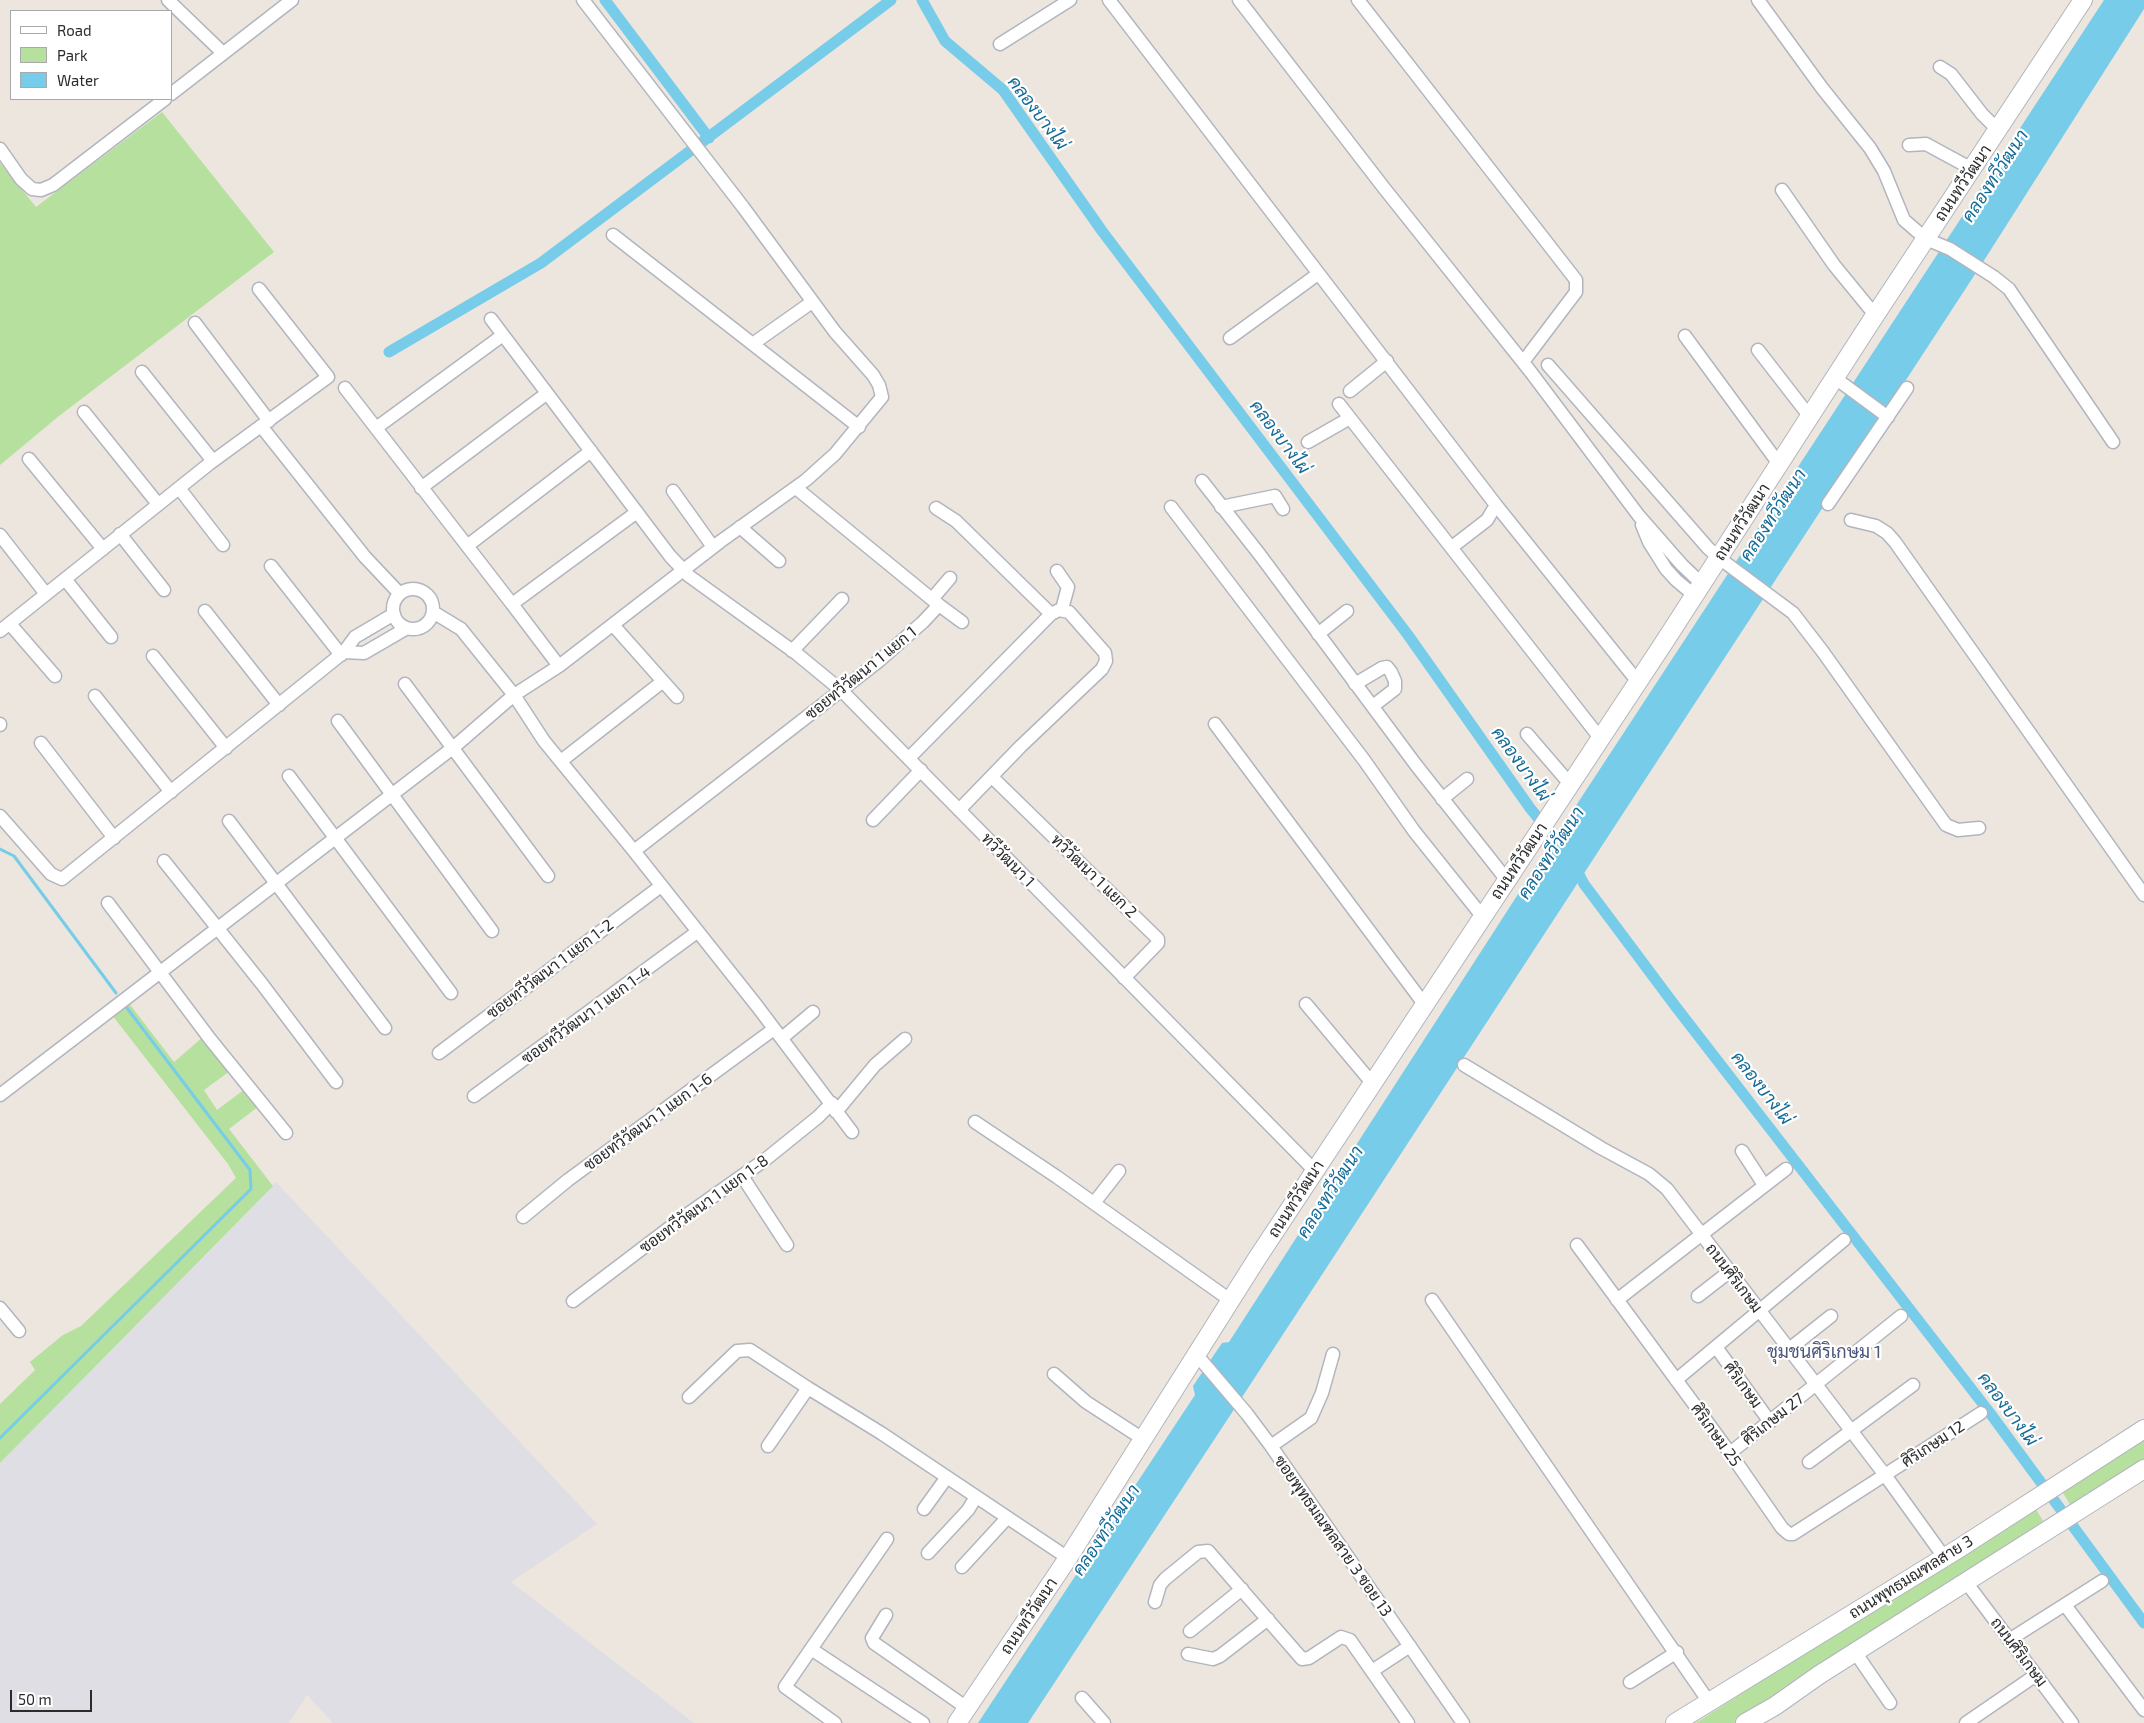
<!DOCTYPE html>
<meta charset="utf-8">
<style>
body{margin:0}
#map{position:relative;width:2144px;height:1723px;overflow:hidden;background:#ece6de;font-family:"Exo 2",sans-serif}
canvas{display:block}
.legend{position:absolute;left:10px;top:10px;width:162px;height:90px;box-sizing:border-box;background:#fff;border:1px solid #aaa;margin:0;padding:6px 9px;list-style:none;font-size:15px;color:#2b2b2b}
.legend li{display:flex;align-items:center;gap:10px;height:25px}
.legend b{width:25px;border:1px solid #aaa}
.scale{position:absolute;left:10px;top:1690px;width:82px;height:22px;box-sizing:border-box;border:2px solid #2b2b2b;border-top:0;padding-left:6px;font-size:15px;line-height:18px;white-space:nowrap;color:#2b2b2b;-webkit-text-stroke:4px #fff;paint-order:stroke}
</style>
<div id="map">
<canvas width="2144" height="1723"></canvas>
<ul class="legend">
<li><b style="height:6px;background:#fff"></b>Road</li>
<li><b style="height:14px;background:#b5e09d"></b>Park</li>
<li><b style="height:14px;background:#76cce9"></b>Water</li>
</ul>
<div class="scale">50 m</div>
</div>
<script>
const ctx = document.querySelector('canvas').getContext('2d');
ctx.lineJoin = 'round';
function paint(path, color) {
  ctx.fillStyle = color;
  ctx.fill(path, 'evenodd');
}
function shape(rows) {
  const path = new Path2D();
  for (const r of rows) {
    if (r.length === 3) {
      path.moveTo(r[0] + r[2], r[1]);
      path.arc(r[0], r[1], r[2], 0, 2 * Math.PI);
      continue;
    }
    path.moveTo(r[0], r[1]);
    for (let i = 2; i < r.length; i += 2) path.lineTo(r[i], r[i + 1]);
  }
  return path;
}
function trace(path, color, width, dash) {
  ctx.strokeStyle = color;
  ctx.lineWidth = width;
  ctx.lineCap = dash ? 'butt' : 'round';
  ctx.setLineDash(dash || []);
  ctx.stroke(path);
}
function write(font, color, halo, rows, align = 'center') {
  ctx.font = font + ' "Exo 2",Sarabun,sans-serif';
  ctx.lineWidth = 4.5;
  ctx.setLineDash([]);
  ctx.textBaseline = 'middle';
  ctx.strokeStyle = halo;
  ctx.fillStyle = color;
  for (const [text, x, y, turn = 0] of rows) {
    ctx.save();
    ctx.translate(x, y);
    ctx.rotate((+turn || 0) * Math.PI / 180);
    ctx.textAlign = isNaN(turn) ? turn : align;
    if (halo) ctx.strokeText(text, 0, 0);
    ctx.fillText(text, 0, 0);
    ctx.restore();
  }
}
const industrial = shape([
 [276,1182,597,1524,511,1582,694,1723,333,1723,307,1695,289,1723,0,1723,0,1463]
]);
const green = shape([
 [162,112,274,252,59,416,0,465,0,163,36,207],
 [128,1002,174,1062,203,1037,230,1071,204,1090,217,1110,245,1089,259,1106,229,1129,273,1186,0,1463,0,1404,35,1370,30,1362,63,1335,81,1326,236,1178,228,1164,112,1015],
 [2144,1436,2144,1460,2071,1506,2060,1488],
 [2034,1506,2043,1521,1749,1714,1734,1723,1696,1723]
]);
const water = shape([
 [2104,0,2144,0,2144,9,1983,262,1233,1411,1028,1723,978,1723,1195,1395,1193,1386,1222,1343,1229,1342,1522,888]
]);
const stream = shape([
 [0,849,14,856,116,993],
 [0,1438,251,1189,250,1170,127,1008]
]);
const canal = shape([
 [605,0,709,138],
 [922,0,945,41,1003,90,1102,231,1408,635,1530,808,1564,850],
 [389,352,541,263,891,0],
 [1574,865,1584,884,1676,1007,1990,1413,2144,1623]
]);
const street = shape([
 [168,0,223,53],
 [1109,0,1496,505,1638,682],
 [1239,0,1384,188,1530,371,1639,516,1682,565,1702,584],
 [1358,0,1576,280,1576,292,1523,362],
 [1758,0,1822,88,1870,148,1884,171,1904,220,1926,239,1950,249,1994,277,2009,289,2113,442],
 [1000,44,1070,0],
 [1940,67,1951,74,1982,114,1998,130],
 [171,94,292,0],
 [1909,145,1926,144,1972,169],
 [0,149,21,179,32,189,41,190,53,185,165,99],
 [1782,190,1834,265,1875,315],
 [613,235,859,427],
 [491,319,670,556,689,576,797,654,842,691,1315,1171],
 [195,323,269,421],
 [1685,336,1779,464],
 [1230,338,1318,274],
 [754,343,812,302],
 [1758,350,1810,417],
 [1548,365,1708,548,1719,558,1793,613,1823,652,1946,825,1958,830,1979,828],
 [142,372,213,461],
 [1835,378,1888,417],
 [345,388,512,604,637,512],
 [1350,391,1387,361],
 [1339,404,1600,738],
 [84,412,158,504],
 [261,426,365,557,400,594],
 [376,428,503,335],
 [1308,442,1350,418],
 [29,459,103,549],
 [1202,481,1260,555,1416,765,1506,879],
 [179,488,223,545],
 [421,488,546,394],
 [796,488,939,605,923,622,880,660,634,851,757,1006,852,1132],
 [673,491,713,547],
 [1828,504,1907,388],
 [1171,507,1364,760,1414,831,1482,916],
 [1221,507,1275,496,1283,509],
 [936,508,956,521,1051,614,1059,610,1069,612,1105,653,1106,661,1102,669,1021,746,959,810],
 [1851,520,1876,526,1887,533,1895,542,2144,895],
 [1642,525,1649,542,1666,569,1676,580,1695,596],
 [740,527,779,561],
 [120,534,164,590],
 [0,535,46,594],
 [467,546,591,451],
 [1452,547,1487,520,1496,505],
 [271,566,341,655],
 [1057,571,1068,587,1062,609],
 [65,579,111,637],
 [413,609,20],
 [932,599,950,578],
 [512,604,559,666],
 [939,605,962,622],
 [205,611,279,705],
 [433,612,461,629,514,695,544,741,634,851],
 [394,614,355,637,344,652,364,653,407,628],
 [10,624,55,676],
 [613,625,677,697],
 [0,631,209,464,328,377,259,289],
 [1318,634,1347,611],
 [792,651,842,599],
 [153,656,226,748],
 [405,684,548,876],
 [1355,684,1382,668,1387,667,1391,672,1395,681,1395,689,1373,706],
 [95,696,171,792],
 [338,721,492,931],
 [0,724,0,725],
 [1215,724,1424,1004],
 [1527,734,1570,784],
 [41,743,114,838],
 [909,758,1051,614],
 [561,761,662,682],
 [289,776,451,993],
 [992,777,1158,939,1158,943,1124,978],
 [1442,799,1467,779],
 [0,816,51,874,62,879,344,652],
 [873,820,921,770],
 [229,821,385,1028],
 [164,861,262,984,336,1082],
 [108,903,210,1039,286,1133],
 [1306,1004,1372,1083],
 [782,1038,813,1012],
 [439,1053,661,886],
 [1464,1065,1601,1148,1649,1174,1667,1189,1885,1475,1944,1557],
 [0,1095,454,747,514,695,559,666,721,541,806,480,835,454,882,397,879,385,873,375,835,332,743,207,583,0],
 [474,1096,697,932],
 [836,1112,875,1065,905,1039],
 [975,1122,1057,1177,1230,1300],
 [1742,1151,1764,1185],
 [742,1176,787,1245],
 [1094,1203,1119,1171],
 [523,1217,568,1180,774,1029],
 [1577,1245,1730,1453,1782,1528,1789,1534,1793,1534,1981,1413],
 [1698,1296,1729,1272],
 [1432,1300,1709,1702],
 [1617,1300,1786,1169],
 [573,1301,681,1219,766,1159,818,1117,832,1103],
 [0,1308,19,1331],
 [1716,1347,1770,1422],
 [1788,1350,1831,1316],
 [1196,1354,1247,1414,1271,1446,1463,1723],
 [1054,1374,1086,1402,1143,1439],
 [1676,1380,1844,1240],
 [808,1388,881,1433,1068,1558],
 [689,1397,737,1351,750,1350,808,1388,768,1446],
 [1271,1446,1311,1418,1322,1393,1333,1354],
 [1730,1453,1901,1316],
 [1809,1462,1913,1385],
 [924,1509,947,1477],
 [887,1539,811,1649,923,1723],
 [928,1553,968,1510,976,1497],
 [962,1567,1007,1518],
 [1966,1582,2072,1723],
 [1155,1602,1160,1585,1165,1579,1198,1552,1208,1551,1302,1659,1309,1658,1341,1637,1350,1640,1408,1723],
 [2065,1605,2144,1710],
 [886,1615,872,1638,874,1643,967,1708],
 [1190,1631,1242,1589],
 [2009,1640,2102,1581],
 [811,1649,785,1687,835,1723],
 [1855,1652,1890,1703],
 [1188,1654,1213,1659,1220,1656,1268,1619],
 [1372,1671,1410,1646],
 [1630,1682,1677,1652],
 [1082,1698,1104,1723],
 [1966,1723,2036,1675]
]);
const secondary = shape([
 [957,1723,1068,1558,1256,1260,1663,644,1872,320,2083,0],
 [1675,1723,1958,1549,2144,1429],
 [1745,1723,1775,1706,1819,1675,2144,1469]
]);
const streetNames = [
 ["ถนนทวีวัฒนา",1963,183,-56],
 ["ถนนทวีวัฒนา",1742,522,-57],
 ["ซอยทวีวัฒนา 1 แยก 1",861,673,-39],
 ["ทวีวัฒนา 1",1008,860,46],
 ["ถนนทวีวัฒนา",1519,861,-56],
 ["ทวีวัฒนา 1 แยก 2",1094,876,44],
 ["ซอยทวีวัฒนา 1 แยก 1-2",550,969,-37],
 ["ซอยทวีวัฒนา 1 แยก 1-4",586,1015,-36],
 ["ซอยทวีวัฒนา 1 แยก 1-6",648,1122,-36],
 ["ถนนทวีวัฒนา",1296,1199,-57],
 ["ซอยทวีวัฒนา 1 แยก 1-8",704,1204,-36],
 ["ถนนศิริเกษม",1734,1278,53],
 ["ศิริเกษม",1743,1385,54],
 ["ศิริเกษม 27",1773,1419,-38],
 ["ศิริเกษม 25",1716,1435,54],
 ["ศิริเกษม 12",1933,1444,-33],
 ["ซอยพุทธมณฑลสาย 3 ซอย 13",1333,1536,55],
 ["ถนนพุทธมณฑลสาย 3",1911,1577,-32],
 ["ถนนทวีวัฒนา",1029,1616,-56],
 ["ถนนศิริเกษม",2019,1652,53]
];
const waterNames = [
 ["คลองบางไผ่",1038,113,53],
 ["คลองทวีวัฒนา",1995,176,-57],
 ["คลองบางไผ่",1280,437,53],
 ["คลองทวีวัฒนา",1773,515,-57],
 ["คลองบางไผ่",1521,764,54],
 ["คลองทวีวัฒนา",1551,853,-57],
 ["คลองบางไผ่",1762,1088,52],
 ["คลองทวีวัฒนา",1330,1192,-57],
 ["คลองบางไผ่",2008,1409,53],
 ["คลองทวีวัฒนา",1106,1530,-56]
];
const neighbourhoodNames = [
 ["ชุมชนศิริเกษม 1",1824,1352]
];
paint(industrial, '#e0dee5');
paint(green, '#b5e09d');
paint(water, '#76cce9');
trace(stream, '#76cce9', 3);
trace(canal, '#76cce9', 11);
trace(street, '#b2b5be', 15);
trace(secondary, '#b2b5be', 20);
trace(street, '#fff', 12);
trace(secondary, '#fff', 18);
write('16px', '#2b2b2b', '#fff', streetNames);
write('italic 18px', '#146b97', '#fff', waterNames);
write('18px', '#4d567a', '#fff', neighbourhoodNames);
</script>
